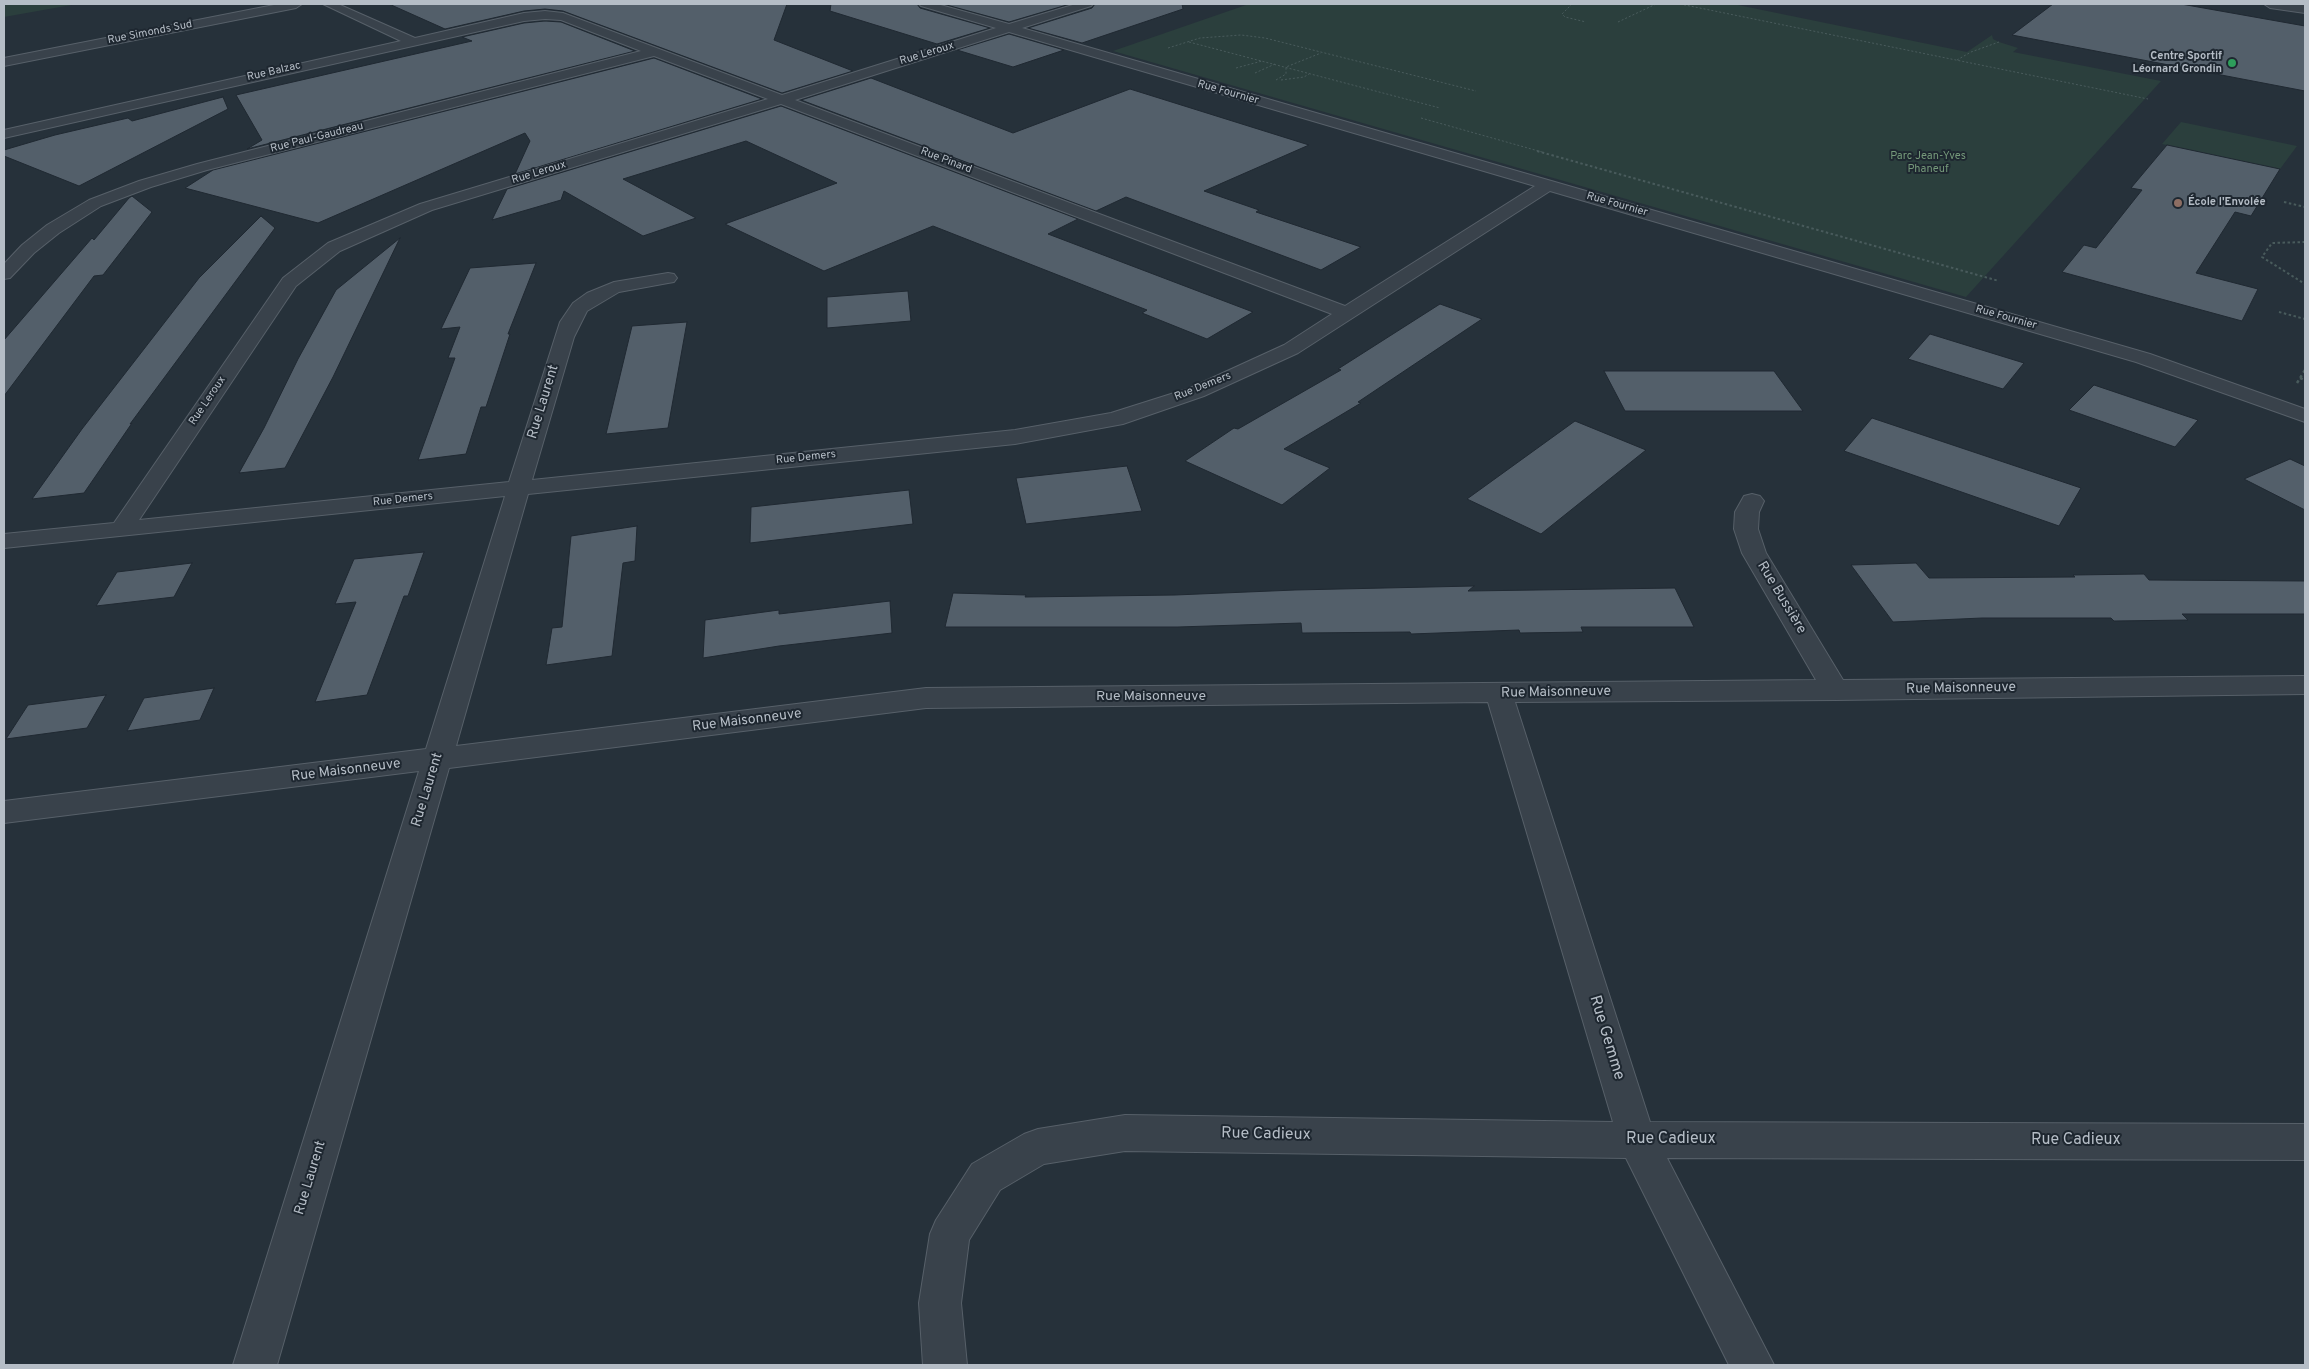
<!DOCTYPE html>
<meta charset="utf-8">
<style>
body{margin:0}
#map{position:relative;width:2309px;height:1369px;overflow:hidden;background:#26313a;font-family:Overpass,sans-serif}
canvas{display:block}
.frame{position:absolute;inset:0;border:5px solid #b5bdc6;pointer-events:none}
</style>
<div id="map">
<canvas width="2309" height="1369"></canvas>
<div class="frame"></div>
</div>
<script>
const ctx = document.querySelector('canvas').getContext('2d');
ctx.lineJoin = 'round';
function paint(path, color) {
  ctx.fillStyle = color;
  ctx.fill(path, 'evenodd');
}
function shape(rows) {
  const path = new Path2D();
  for (const r of rows) {
    path.moveTo(r[0], r[1]);
    for (let i = 2; i < r.length; i += 2) path.lineTo(r[i], r[i + 1]);
  }
  return path;
}
function trace(path, color, width, dash) {
  ctx.strokeStyle = color;
  ctx.lineWidth = width;
  ctx.lineCap = dash ? 'butt' : 'round';
  ctx.setLineDash(dash || []);
  ctx.stroke(path);
}
function write(font, color, halo, rows, align = 'center') {
  ctx.font = font + ' Overpass,sans-serif';
  ctx.lineWidth = 4;
  ctx.setLineDash([]);
  ctx.textBaseline = 'middle';
  ctx.strokeStyle = halo;
  ctx.fillStyle = color;
  for (const [text, x, y, turn = 0] of rows) {
    ctx.save();
    ctx.translate(x, y);
    ctx.rotate((+turn || 0) * Math.PI / 180);
    ctx.textAlign = isNaN(turn) ? turn : align;
    if (halo) ctx.strokeText(text, 0, 0);
    ctx.fillText(text, 0, 0);
    ctx.restore();
  }
}
const green = shape([
 [4,4,77,4,4,17],
 [1249,4,1733,4,1967,52,1992,35,1993,39,1999,42,2018,48,2013,52,2161,81,1966,297,1113,51],
 [2181,122,2297,146,2280,169,2162,144]
]);
const building = shape([
 [389,4,787,4,774,40,853,71,782,93,563,11,545,9,524,11,445,29,389,4],
 [831,4,917,4,920,8,990,28,937,44,830,11,831,4],
 [943,4,1070,4,1009,22,943,4],
 [1095,4,1182,4,1183,9,1082,43,1028,28,1092,8,1095,4],
 [2053,4,2181,4,2305,26,2305,91,2012,35,2053,4],
 [545,21,561,22,635,51,247,149,262,140,236,95,472,41,462,37,524,23,545,21],
 [1009,34,1064,50,1013,67,957,50,1009,34],
 [654,58,762,99,515,174,530,141,525,133,318,223,185,188,213,170,654,58],
 [871,78,1013,133,1130,89,1309,145,1204,191,1259,210,1256,212,1361,247,1321,270,1126,197,1096,211,801,100,871,78],
 [223,97,228,109,79,186,4,156,4,150,55,135,128,118,132,121,223,97],
 [781,106,1078,219,1048,234,1253,312,1207,339,1142,313,1147,310,933,226,824,271,725,224,837,183,746,141,623,179,696,218,643,236,564,191,561,200,492,220,507,189,781,106],
 [2167,145,2280,169,2251,216,2235,212,2196,273,2258,289,2242,321,2062,272,2084,245,2096,248,2142,190,2131,188,2167,145],
 [132,196,152,212,103,275,94,276,4,396,4,340,92,238,94,240,129,198,132,196],
 [261,216,275,228,130,424,132,423,84,493,32,499,82,429,199,278,261,216],
 [400,238,333,377,285,468,239,473,264,428,298,359,336,290,400,238],
 [536,263,508,334,510,334,486,407,481,407,466,454,418,460,455,358,448,358,460,327,441,329,470,268,536,263],
 [908,291,911,321,827,328,827,297,908,291],
 [1440,304,1482,319,1358,402,1361,403,1284,449,1330,468,1282,505,1185,461,1234,428,1238,429,1341,370,1338,369,1440,304],
 [687,322,668,428,606,434,632,326,687,322],
 [1930,334,2024,363,2003,389,1908,359,1930,334],
 [1604,371,1774,371,1803,411,1625,411,1604,371],
 [2094,385,2198,420,2175,447,2069,410,2094,385],
 [1872,418,2081,488,2059,526,1844,451,1872,418],
 [1575,421,1646,450,1541,534,1467,499,1575,421],
 [2290,459,2305,466,2305,510,2244,479,2290,459],
 [1127,466,1142,511,1026,524,1016,478,1127,466],
 [909,490,913,524,750,543,751,507,909,490],
 [637,526,635,561,623,563,612,656,546,665,552,628,562,627,571,536,637,526],
 [424,552,408,596,404,596,367,695,315,702,356,602,335,604,354,559,424,552],
 [192,563,174,597,96,606,117,572,192,563],
 [1916,563,1929,578,2075,577,2073,575,2144,574,2149,580,2305,581,2305,614,2182,614,2188,620,2114,621,2111,618,1982,618,1893,622,1851,565,1916,563],
 [1474,586,1468,591,1675,588,1694,627,1581,627,1583,632,1520,633,1519,630,1411,634,1410,632,1302,633,1301,623,1178,627,945,627,953,593,1026,595,1025,597,1175,595,1295,590,1474,586],
 [890,601,892,633,779,646,703,658,705,620,779,610,779,614,890,601],
 [214,688,200,720,127,731,144,698,214,688],
 [106,695,87,728,6,739,28,705,106,695]
]);
const pathFar2 = shape([
 [1572,4,1562,14,1565,17,1586,22],
 [1680,4,2148,99],
 [1618,22,1656,4],
 [1189,42,1440,108],
 [1168,48,1200,38,1241,35,1265,38,1476,91],
 [1957,60,1971,52,1999,42],
 [1236,68,1262,61],
 [1255,73,1275,64],
 [1276,80,1286,74,1286,67,1321,53],
 [1281,80,1304,77,1309,74],
 [1421,118,1542,152]
]);
const pathFar1 = shape([
 [1537,151,1999,281],
 [2284,202,2305,207],
 [2305,242,2272,243,2262,257,2305,284],
 [2279,312,2305,319]
]);
const path = shape([
 [2300,378,2305,380],
 [2297,383,2305,370]
]);
const minor = shape([
 [323,4,338,4,415,38,524,13,545,11,563,13,782,95,996,28,921,6,919,4,937,4,1009,24,1076,4,1093,4,1091,6,1022,28,2150,354,2305,409,2305,422,2136,362,1550,191,1298,353,1204,396,1123,424,1015,444,528,494,456,746,926,688,1816,680,1742,553,1734,529,1735,512,1744,496,1752,494,1760,496,1764,501,1759,512,1758,529,1766,553,1843,680,2305,676,2305,694,1836,700,1515,702,1650,1122,2305,1124,2305,1160,1667,1158,1774,1365,1729,1365,1626,1158,1125,1151,1044,1164,1000,1190,969,1240,961,1303,967,1365,923,1365,919,1303,930,1234,936,1220,972,1164,1024,1134,1038,1129,1125,1115,1613,1122,1488,702,926,708,449,768,277,1365,233,1365,419,771,4,823,4,801,426,749,505,496,4,548,4,534,114,523,283,278,328,243,420,204,768,99,654,56,207,170,151,187,101,206,59,233,34,253,10,278,4,279,4,264,22,245,47,225,89,200,139,181,197,164,641,51,561,20,545,19,524,21,4,138,4,130,401,41,323,4],
 [1009,32,1535,186,1345,306,795,100,1009,32],
 [781,104,1332,314,1284,345,1190,388,1111,413,1015,430,532,480,574,337,587,311,619,292,668,283,674,282,677,278,674,274,668,273,614,282,587,293,573,303,560,322,509,482,139,520,296,286,340,251,432,210,781,104],
 [2264,4,2305,5,2305,13,2270,8,2264,4]
]);
const tertiary = shape([
 [279,4,302,4,296,8,4,66,4,58,279,4]
]);
const markers = [
 [2232,63,5,"#2e9e5b"],
 [2178,203,5,"#8d6e63"]
];
const farStreetnames = [
 ["Rue Simonds Sud",150,33,-11],
 ["Rue Leroux",927,54,-17],
 ["Rue Balzac",274,72,-13],
 ["Rue Fournier",1228,93,16],
 ["Rue Paul-Gaudreau",317,138,-14],
 ["Rue Pinard",946,161,21],
 ["Rue Leroux",539,173,-17],
 ["Rue Fournier",1617,205,16],
 ["Rue Fournier",2006,318,16],
 ["Rue Demers",1203,387,-22],
 ["Rue Leroux",208,401,-56],
 ["Rue Demers",806,458,-6],
 ["Rue Demers",403,500,-6]
];
const farPoinames = [
 ["Centre Sportif",2222,57],
 ["Léornard Grondin",2222,70],
 ["École l'Envolée",2188,203,"left"]
];
const farParknames = [
 ["Parc Jean-Yves",1928,157],
 ["Phaneuf",1928,170]
];
const streetNames = [
 ["Rue Laurent",544,402,-73],
 ["Rue Bussière",1781,598,59],
 ["Rue Maisonneuve",1961,689,-1],
 ["Rue Maisonneuve",1556,693,-1],
 ["Rue Maisonneuve",1151,697],
 ["Rue Maisonneuve",747,721,-7],
 ["Rue Maisonneuve",346,771,-7],
 ["Rue Laurent",428,790,-73],
 ["Rue Laurent",311,1178,-73]
];
const nearStreetnames = [
 ["Rue Gemme",1606,1038,73],
 ["Rue Cadieux",1266,1135,1],
 ["Rue Cadieux",1671,1140],
 ["Rue Cadieux",2076,1141]
];
paint(green, '#2b3f3d');
paint(building, '#535f6a');
trace(building, '#202932', 1);
trace(minor, '#576069', 2);
trace(tertiary, '#576069', 2);
trace(pathFar2, '#495b5c', 1, [2, 2]);
trace(pathFar1, '#495b5c', 2, [2.5, 2.5]);
trace(path, '#495b5c', 2.5, [3, 3]);
paint(minor, '#39424b');
paint(tertiary, '#39424b');
for (const [x, y, r, color] of markers) {
  const dot = new Path2D();
  dot.arc(x, y, r, 0, 2 * Math.PI);
  ctx.fillStyle = color;
  ctx.fill(dot);
  trace(dot, '#1e2730', 2);
}
write('11px', '#b5bdc6', '#1e2730', farStreetnames);
write('bold 11px', '#b5bdc6', '#1e2730', farPoinames, 'right');
write('11px', '#75997a', '#1e2730', farParknames);
write('14px', '#b5bdc6', '#1e2730', streetNames);
write('16px', '#b5bdc6', '#1e2730', nearStreetnames);
</script>
